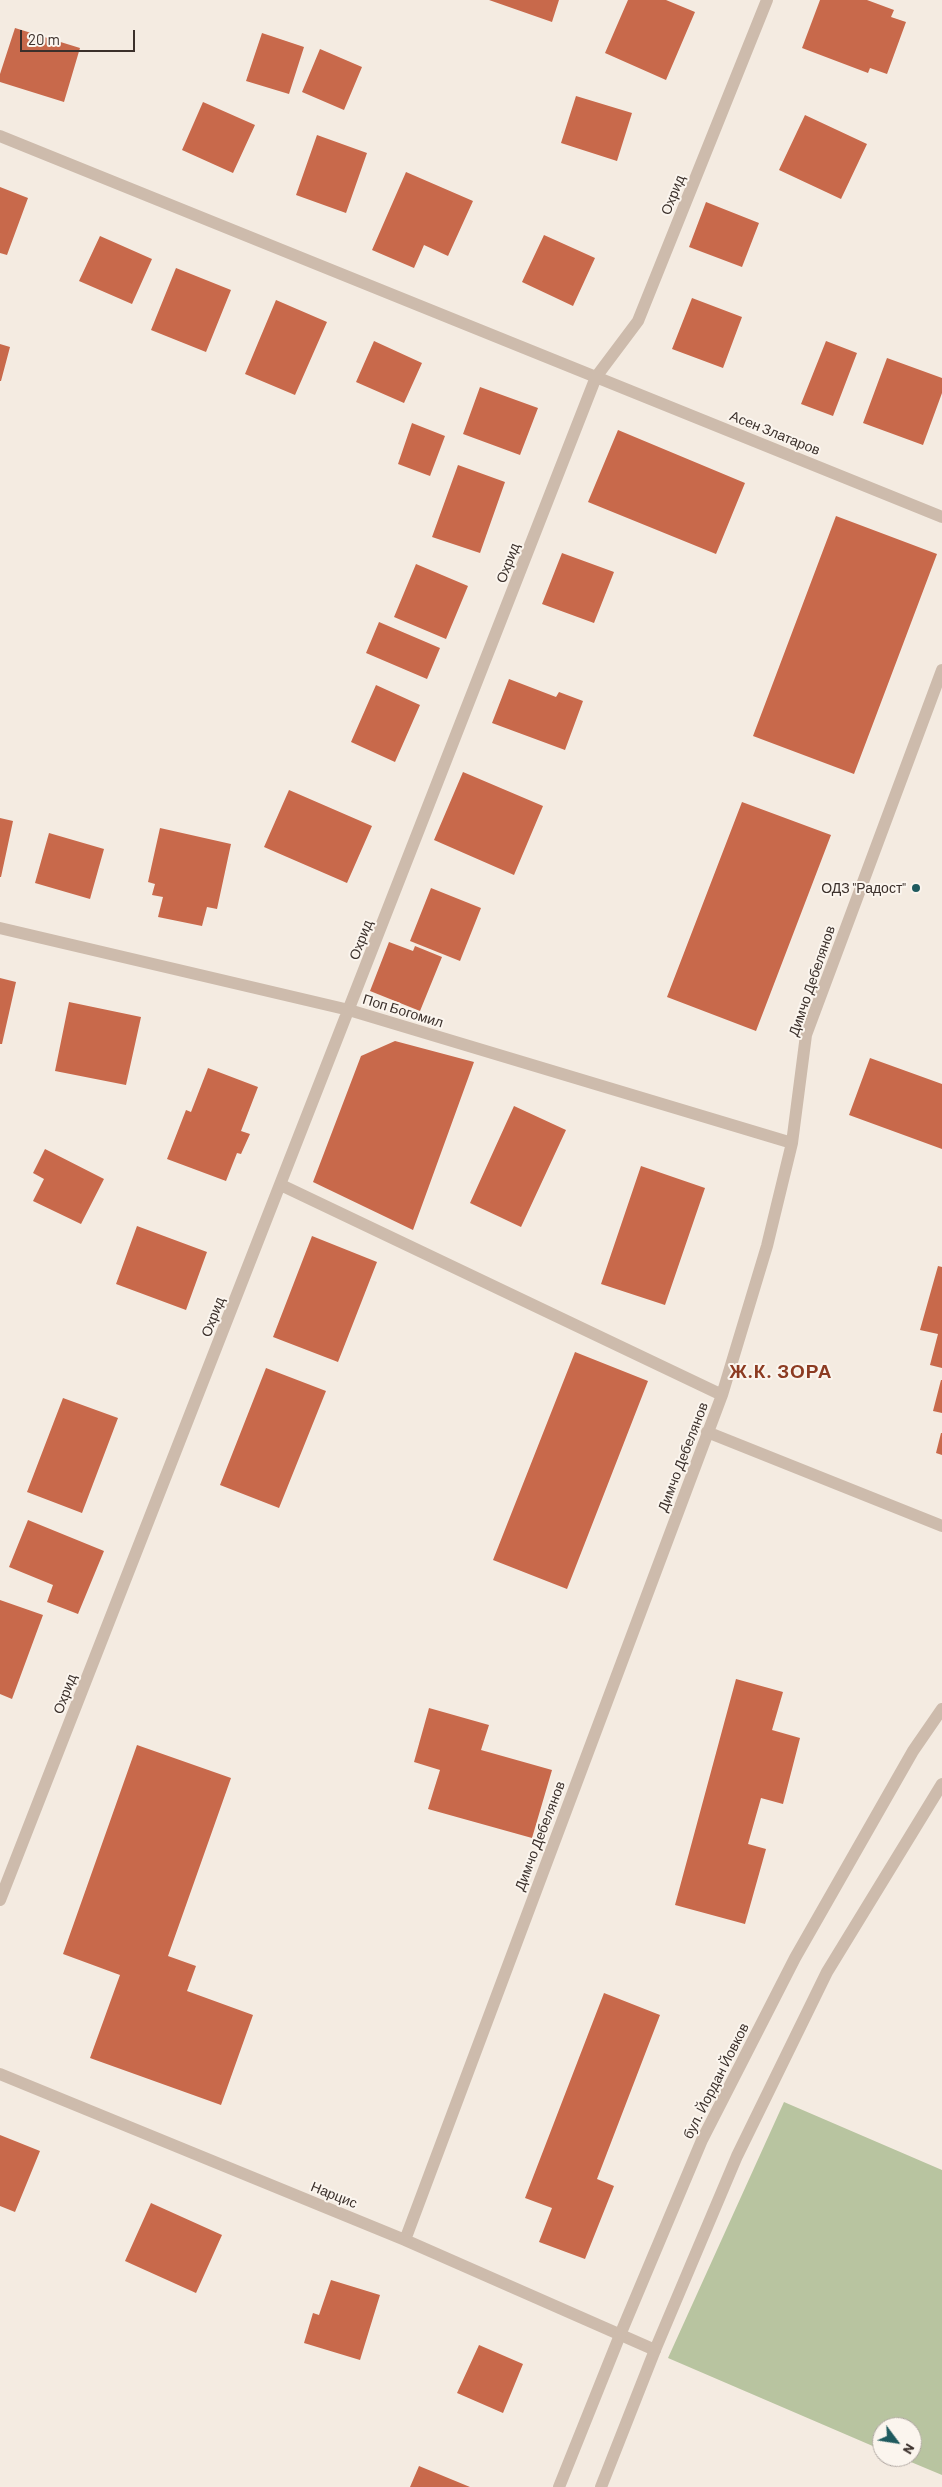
<!DOCTYPE html>
<meta charset="utf-8">
<style>
body{margin:0}
#map{position:relative;width:942px;height:2487px;overflow:hidden;background:#f4ebe1;font-family:Barlow,sans-serif}
canvas{display:block}
.north{position:absolute;left:872px;top:2417px;width:50px;height:50px;box-sizing:border-box;background:#fbf5ee;border:1px solid #aea6a0;border-radius:50%;rotate:121deg;font-size:14px;font-weight:700;line-height:20px;text-align:center;color:#3b302b}
.north::after{content:'';display:block;margin:auto;width:18px;height:22px;background:#1f5a5e;clip-path:polygon(50% 0,100% 100%,50% 72%,0 100%)}
.scale{position:absolute;left:20px;top:30px;width:115px;height:22px;box-sizing:border-box;border:2px solid #3b302b;border-top:0;padding-left:6px;font-size:15px;line-height:18px;white-space:nowrap;color:#3b302b;-webkit-text-stroke:4px #fbf5ee;paint-order:stroke}
</style>
<div id="map">
<canvas width="942" height="2487"></canvas>
<div class="north">N</div>
<div class="scale">20 m</div>
</div>
<script>
const ctx = document.querySelector('canvas').getContext('2d');
ctx.lineJoin = 'round';
function paint(path, color) {
  ctx.fillStyle = color;
  ctx.fill(path, 'evenodd');
}
function shape(rows) {
  const path = new Path2D();
  for (const r of rows) {
    path.moveTo(r[0], r[1]);
    for (let i = 2; i < r.length; i += 2) path.lineTo(r[i], r[i + 1]);
  }
  return path;
}
function trace(path, color, width, dash) {
  ctx.strokeStyle = color;
  ctx.lineWidth = width;
  ctx.lineCap = dash ? 'butt' : 'round';
  ctx.setLineDash(dash || []);
  ctx.stroke(path);
}
function write(font, color, halo, rows, align = 'center') {
  ctx.font = font + ' Barlow,sans-serif';
  ctx.lineWidth = 4;
  ctx.setLineDash([]);
  ctx.textBaseline = 'middle';
  ctx.strokeStyle = halo;
  ctx.fillStyle = color;
  for (const [text, x, y, turn = 0] of rows) {
    ctx.save();
    ctx.translate(x, y);
    ctx.rotate((+turn || 0) * Math.PI / 180);
    ctx.textAlign = isNaN(turn) ? turn : align;
    if (halo) ctx.strokeText(text, 0, 0);
    ctx.fillText(text, 0, 0);
    ctx.restore();
  }
}
const green = shape([
 [784,2102,942,2170,942,2475,899,2457,912,2457,912,2427,882,2427,882,2450,668,2358]
]);
const building = shape([
 [489,0,559,0,552,22],
 [628,0,666,0,695,12,666,80,605,53],
 [820,0,867,0,894,10,891,17,906,22,887,74,870,68,868,73,802,48],
 [15,28,80,48,64,102,0,82,0,74],
 [262,33,304,47,289,94,246,81],
 [320,49,362,67,344,110,302,92],
 [576,96,632,113,617,161,561,143],
 [203,102,255,125,233,173,182,150],
 [805,115,867,144,841,199,779,170],
 [317,135,367,153,346,213,296,195],
 [406,172,473,201,448,256,424,245,414,268,372,250],
 [0,187,28,198,7,255,0,253],
 [706,202,759,223,742,267,689,247],
 [544,235,595,258,573,306,522,282],
 [100,236,152,259,132,304,79,281],
 [176,268,231,290,206,352,151,330],
 [692,298,742,317,723,368,672,349],
 [276,300,327,322,295,395,245,374],
 [374,341,422,363,404,403,356,382],
 [826,341,857,353,833,416,801,404],
 [0,344,10,347,1,381,0,381],
 [887,358,942,378,942,393,923,445,863,423],
 [480,387,538,408,520,455,463,434],
 [412,423,445,436,430,476,398,464],
 [618,430,745,483,716,554,588,502],
 [458,465,505,482,480,553,432,537],
 [836,516,937,554,854,774,753,736],
 [562,553,614,572,594,623,542,604],
 [416,564,468,586,446,639,394,617],
 [379,622,440,648,427,679,366,653],
 [509,679,556,697,559,692,583,701,565,750,492,723],
 [376,685,420,705,395,762,351,742],
 [463,772,543,806,514,875,434,840],
 [289,790,372,826,347,883,264,847],
 [742,802,831,835,756,1031,667,997],
 [0,818,13,821,1,877,0,877],
 [160,828,231,844,217,909,207,907,202,926,158,917,163,897,152,895,155,884,148,882],
 [49,833,104,849,90,899,35,883],
 [431,888,481,908,460,961,410,941],
 [389,942,413,951,415,946,442,957,420,1011,370,991],
 [0,978,16,982,2,1044,0,1044],
 [69,1002,141,1017,126,1085,55,1071],
 [395,1041,474,1062,413,1230,313,1182,361,1056],
 [870,1058,942,1084,942,1149,849,1115],
 [208,1068,258,1087,241,1131,250,1134,241,1154,237,1153,226,1181,167,1159,186,1110,191,1112],
 [514,1106,566,1130,521,1227,470,1203],
 [45,1149,104,1179,81,1224,33,1201,44,1179,33,1173],
 [641,1166,705,1188,665,1305,601,1284],
 [137,1226,207,1252,186,1310,116,1284],
 [312,1236,377,1262,338,1362,273,1337],
 [938,1266,942,1267,942,1368,930,1365,938,1334,920,1330],
 [575,1352,648,1381,567,1589,493,1560],
 [266,1368,326,1391,279,1508,220,1485],
 [941,1380,942,1380,942,1413,933,1411],
 [63,1398,118,1418,82,1513,27,1492],
 [941,1433,942,1433,942,1455,936,1453],
 [28,1520,104,1551,78,1614,47,1602,53,1585,9,1567],
 [0,1600,43,1615,12,1699,0,1694],
 [736,1679,783,1692,772,1730,800,1738,783,1804,761,1798,748,1844,766,1849,745,1924,675,1905],
 [429,1708,489,1725,481,1750,552,1770,532,1838,428,1809,440,1770,414,1762],
 [137,1745,231,1778,168,1956,196,1966,187,1991,253,2015,221,2105,90,2058,120,1975,63,1954],
 [604,1993,660,2015,597,2179,614,2186,585,2259,539,2242,552,2208,525,2198],
 [0,2135,40,2151,15,2212,0,2206],
 [151,2203,222,2235,196,2293,125,2261],
 [331,2280,380,2295,360,2360,304,2343,313,2313,319,2315],
 [479,2345,523,2364,503,2413,457,2393],
 [419,2466,470,2487,410,2487]
]);
const minor = shape([
 [0,136,942,517],
 [0,928,349,1010,792,1143],
 [281,1185,722,1395],
 [707,1432,942,1526],
 [0,1900,596,377,638,321,767,0],
 [0,2074,405,2240,655,2350],
 [405,2240,722,1395,767,1246,792,1143,806,1035,942,670]
]);
const tertiary = shape([
 [559,2487,620,2335,702,2140,795,1958,913,1751,942,1709],
 [601,2487,655,2350,737,2156,827,1972,942,1784]
]);
const markers = [
 [916,888,5,"#1f5a5e"]
];
const streetNames = [
 ["Охрид",673,195,-68],
 ["Асен Златаров",775,433,22],
 ["Охрид",508,563,-69],
 ["Охрид",361,940,-69],
 ["Димчо Дебелянов",812,981,-71],
 ["Поп Богомил",403,1011,17],
 ["Охрид",213,1317,-69],
 ["Димчо Дебелянов",683,1457,-69],
 ["Охрид",65,1694,-69],
 ["Димчо Дебелянов",540,1836,-69],
 ["бул. Йордан Йовков",716,2081,-63],
 ["Нарцис",334,2195,22]
];
const poiNames = [
 ["ОДЗ \"Радост\"",906,888]
];
const districtNames = [
 ["Ж.К. ЗОРА",781,1372]
];
paint(green, '#b8c4a0');
paint(building, '#c8694b');
trace(minor, '#cdbbac', 12);
trace(tertiary, '#cdbbac', 12);
for (const [x, y, r, color] of markers) {
  const dot = new Path2D();
  dot.arc(x, y, r, 0, 2 * Math.PI);
  ctx.fillStyle = color;
  ctx.fill(dot);
  trace(dot, '#fbf5ee', 2);
}
write('14px', '#3b302b', '#fbf5ee', streetNames);
write('14px', '#3b302b', '#fbf5ee', poiNames, 'right');
ctx.letterSpacing = '1px';
write('bold 19px', '#8c3b22', '#fbf5ee', districtNames);
ctx.letterSpacing = '0px';
</script>
